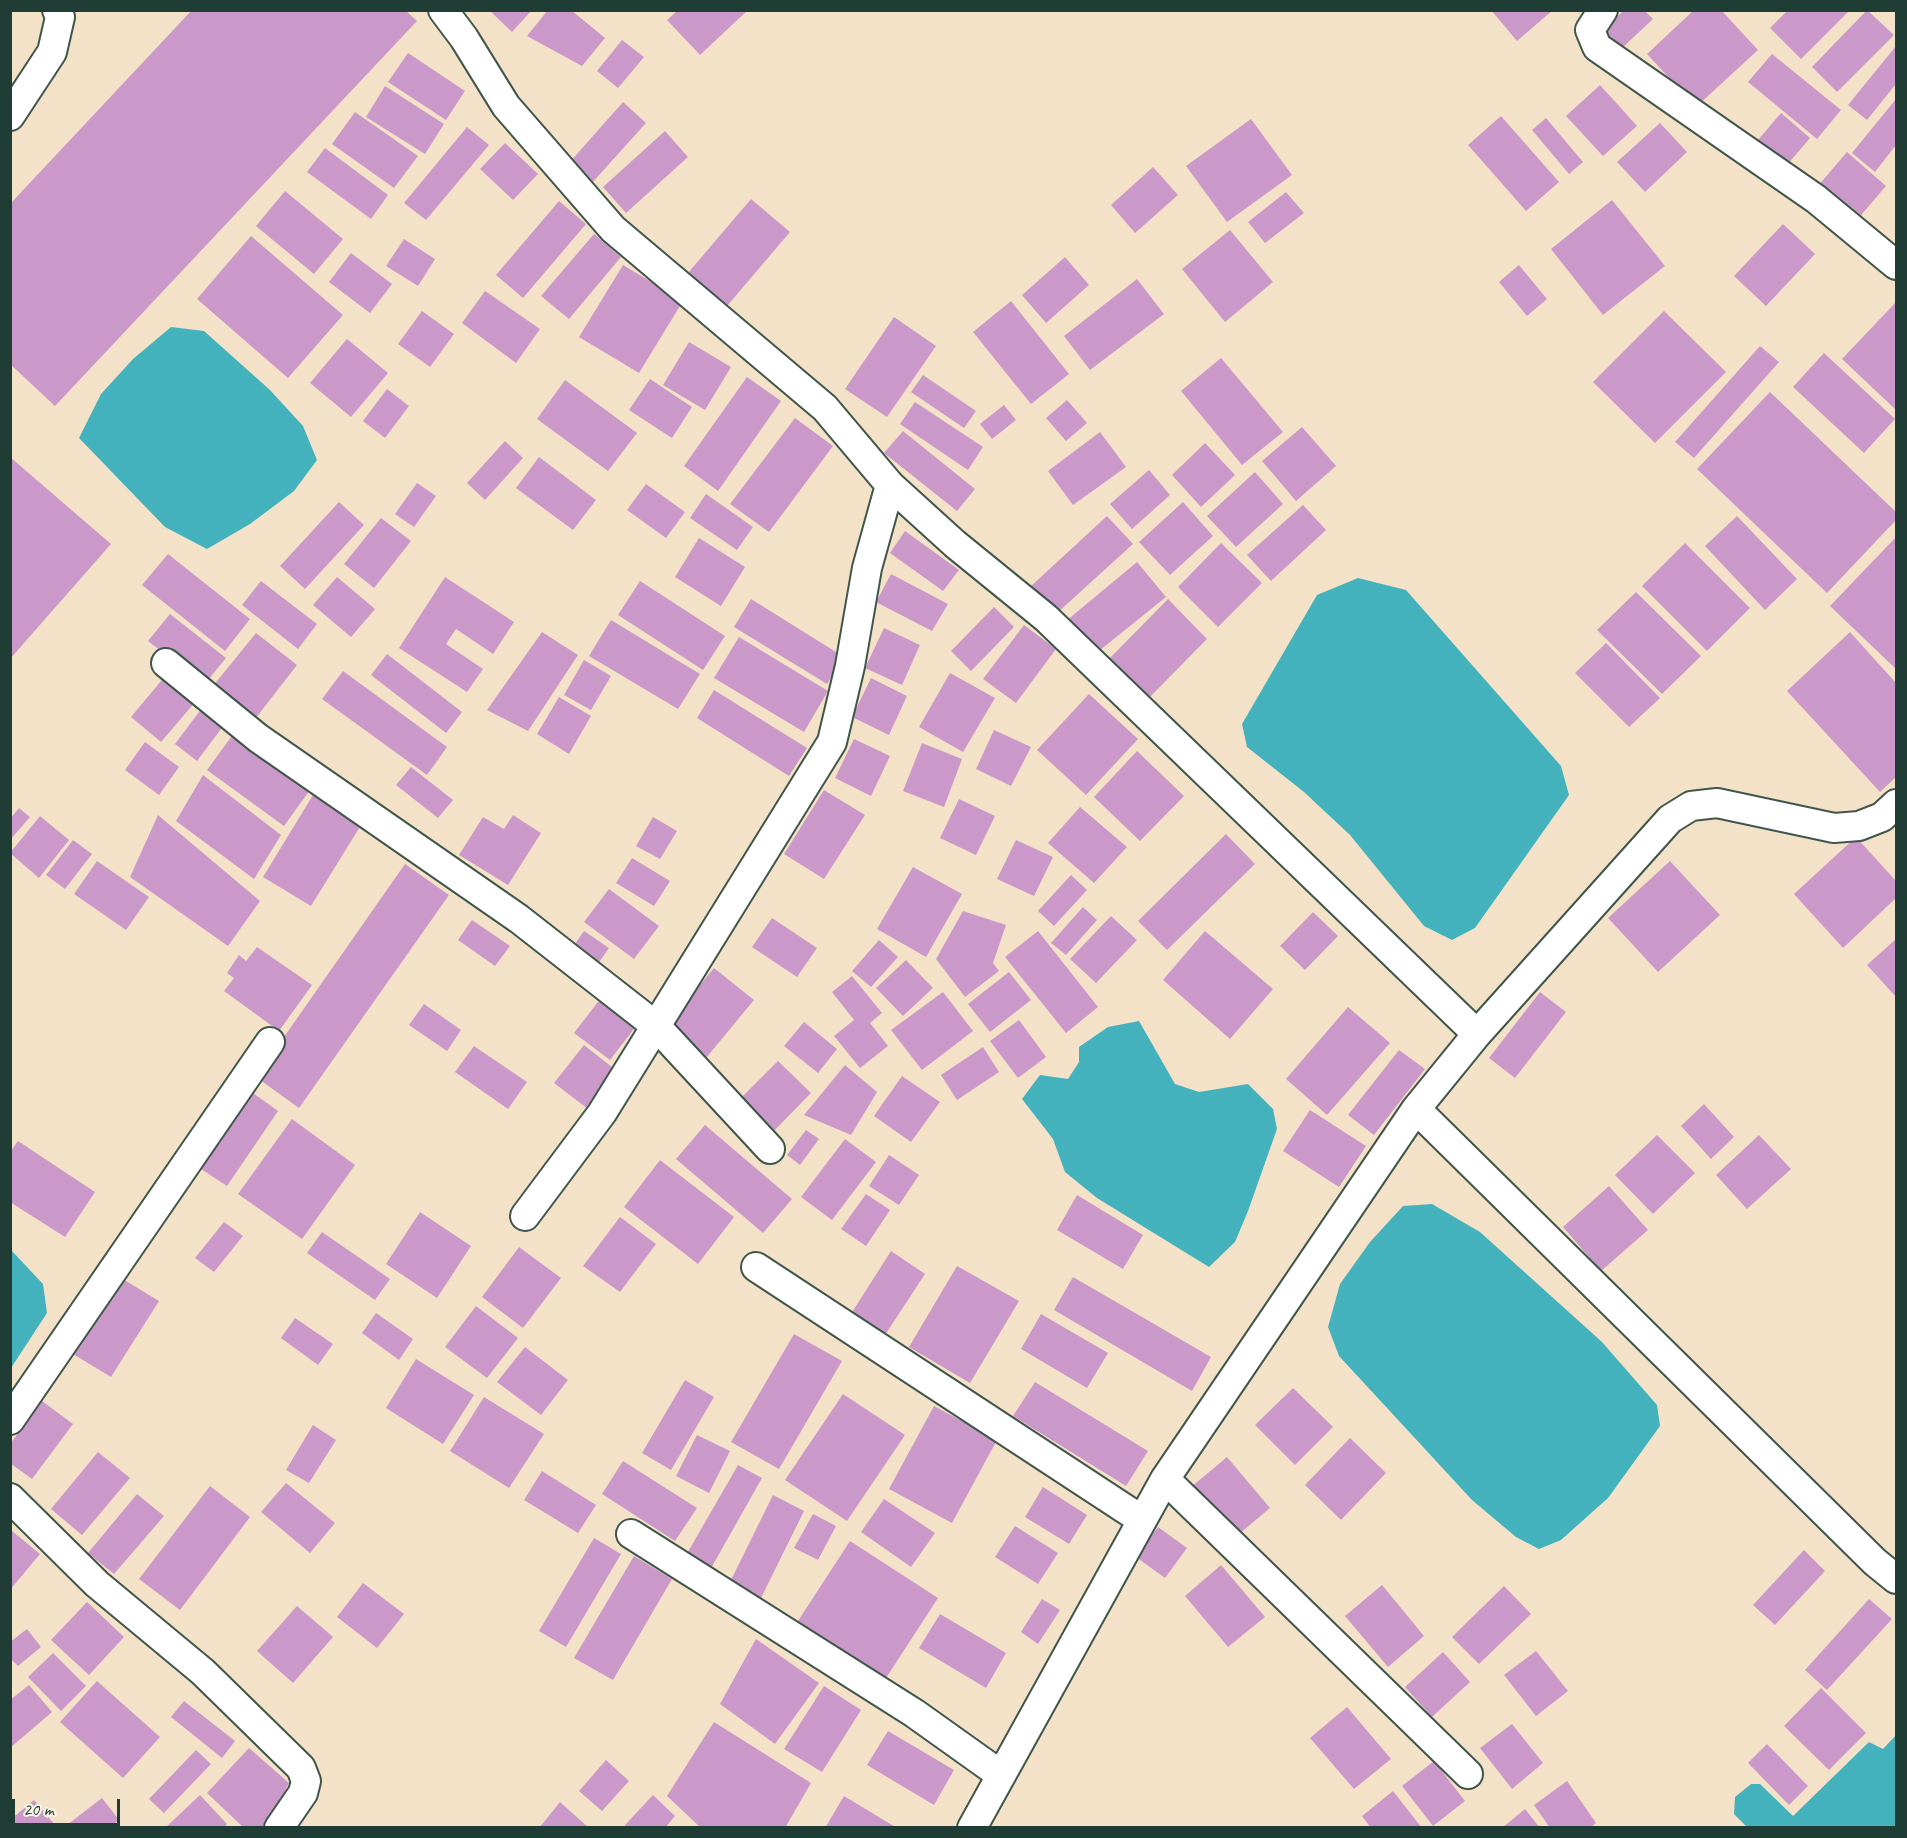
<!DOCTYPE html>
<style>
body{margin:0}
#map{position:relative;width:1907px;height:1838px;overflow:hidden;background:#f4e2c8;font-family:Caveat,sans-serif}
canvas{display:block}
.frame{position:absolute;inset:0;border:12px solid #1f3d34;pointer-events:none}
.scale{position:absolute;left:12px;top:1799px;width:108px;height:27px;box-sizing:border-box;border:3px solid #1f3d34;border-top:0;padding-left:8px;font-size:18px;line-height:21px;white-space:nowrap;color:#1f3d34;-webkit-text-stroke:4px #f7f3e8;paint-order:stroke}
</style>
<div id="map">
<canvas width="1907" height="1838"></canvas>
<div class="frame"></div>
<div class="scale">20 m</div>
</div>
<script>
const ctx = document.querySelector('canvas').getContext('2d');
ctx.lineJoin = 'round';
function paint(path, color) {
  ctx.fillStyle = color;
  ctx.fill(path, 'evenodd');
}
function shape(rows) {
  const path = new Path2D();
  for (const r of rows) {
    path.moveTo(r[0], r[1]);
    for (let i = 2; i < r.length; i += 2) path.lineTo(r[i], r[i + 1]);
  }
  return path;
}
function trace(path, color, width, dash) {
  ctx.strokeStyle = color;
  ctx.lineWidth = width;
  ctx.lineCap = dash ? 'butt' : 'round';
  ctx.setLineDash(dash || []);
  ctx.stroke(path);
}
const water = shape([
 [171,327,204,331,270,390,303,426,317,460,294,491,250,524,207,549,165,527,79,438,101,394,133,359],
 [1358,578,1406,590,1561,766,1569,795,1475,928,1452,940,1424,926,1350,835,1304,792,1247,747,1242,724,1317,595],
 [1139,1021,1175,1084,1199,1092,1248,1084,1273,1109,1277,1129,1248,1211,1235,1242,1209,1267,1097,1198,1065,1172,1053,1139,1022,1099,1040,1075,1068,1079,1079,1062,1079,1047,1108,1027],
 [1432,1204,1480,1232,1602,1342,1657,1405,1660,1426,1608,1498,1561,1540,1539,1549,1516,1537,1472,1500,1339,1356,1328,1327,1340,1284,1370,1242,1403,1206],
 [11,1250,43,1284,47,1313,11,1368],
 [1896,1735,1896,1827,1747,1827,1734,1814,1735,1797,1751,1784,1760,1784,1793,1816,1869,1742,1883,1749]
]);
const building = shape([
 [192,10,405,10,417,21,55,406,10,364,10,204],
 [489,10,532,10,512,32],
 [548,10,571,10,605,38,582,66,527,36],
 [678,10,748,10,700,55,667,20],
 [1491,10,1553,10,1517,41],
 [1624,10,1644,10,1653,19,1620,50,1602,32],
 [1694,10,1721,10,1758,50,1696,107,1647,54],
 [1788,10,1850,10,1801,59,1770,28],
 [1867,10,1894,35,1837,92,1812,67],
 [622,40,644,57,618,88,597,71],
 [1896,46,1896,84,1867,120,1848,105],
 [408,53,465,91,446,120,388,82],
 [1772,54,1841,110,1817,139,1748,82],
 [1600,85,1637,126,1603,156,1566,116],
 [385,86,444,124,425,154,366,117],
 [1896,99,1896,145,1875,172,1852,153],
 [623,102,646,123,591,184,569,163],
 [355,112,418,156,394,188,332,144],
 [1781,113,1810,138,1781,172,1752,147],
 [1501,116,1559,182,1526,211,1468,145],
 [1546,118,1583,162,1569,174,1532,130],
 [1251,119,1292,175,1227,222,1186,166],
 [1660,123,1687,152,1645,192,1617,162],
 [467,127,489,145,426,220,404,203],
 [665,131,688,157,626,213,603,187],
 [505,143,538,174,513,200,480,169],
 [325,148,388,195,371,219,307,172],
 [1847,152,1886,186,1856,221,1817,187],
 [1153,167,1178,195,1135,233,1111,205],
 [285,191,343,239,314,274,256,226],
 [1286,192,1304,213,1265,243,1248,222],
 [751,199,790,232,727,306,688,273],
 [1612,200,1665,266,1603,315,1551,249],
 [559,201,586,224,523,298,496,275],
 [1783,224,1815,254,1766,306,1734,276],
 [1230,230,1273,282,1225,322,1182,269],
 [594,234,621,257,569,319,541,296],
 [251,236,343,315,288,378,197,299],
 [404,239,435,259,418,286,386,266],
 [351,253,392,284,370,313,329,282],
 [1065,257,1089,285,1046,323,1022,295],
 [623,265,683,301,639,373,579,337],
 [1519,265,1547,299,1527,316,1499,282],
 [1137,279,1164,314,1090,370,1064,336],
 [485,291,540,329,516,363,462,323],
 [1011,301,1069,374,1031,404,973,332],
 [1896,302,1896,407,1895,409,1842,359],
 [422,311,454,334,430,367,398,344],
 [1664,311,1726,372,1655,443,1593,382],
 [894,317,936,346,887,417,845,389],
 [347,339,388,373,351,417,310,383],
 [689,342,731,367,705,410,663,385],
 [1760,346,1779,362,1694,458,1675,442],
 [1824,353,1895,419,1864,453,1793,387],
 [1221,358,1283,432,1242,465,1181,391],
 [923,375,976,411,964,428,911,392],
 [747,377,781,401,718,491,684,466],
 [650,379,692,407,672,438,629,410],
 [565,380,637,433,608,471,537,419],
 [387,389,409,406,385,438,363,421],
 [1770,392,1896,512,1896,520,1827,593,1697,469],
 [1067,400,1087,423,1066,441,1046,418],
 [915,402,983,447,968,470,900,424],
 [1004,405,1016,420,992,439,980,424],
 [795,418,833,446,769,532,730,504],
 [1302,427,1336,466,1296,501,1262,461],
 [903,431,975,489,957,511,884,453],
 [1100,432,1126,467,1073,505,1048,471],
 [505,441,523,458,485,500,467,483],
 [1205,443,1235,475,1201,507,1172,475],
 [10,457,111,544,10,659],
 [539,457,596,500,573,530,516,488],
 [1149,470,1170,495,1132,529,1110,504],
 [1255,472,1283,504,1236,547,1207,516],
 [417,483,436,496,414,527,395,514],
 [646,484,685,512,666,538,627,510],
 [706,494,753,527,737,550,690,518],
 [339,502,364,525,305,589,280,566],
 [1183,502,1213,536,1170,575,1139,542],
 [1303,505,1326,530,1271,581,1247,555],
 [1107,516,1133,544,1056,614,1030,587],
 [1737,516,1797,579,1765,610,1705,546],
 [381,518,411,541,374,588,344,564],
 [905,531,959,570,943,591,890,553],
 [1896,537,1896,669,1830,606],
 [699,538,745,567,721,606,675,577],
 [1221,543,1262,583,1218,627,1178,587],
 [1685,543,1750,608,1707,651,1642,586],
 [168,554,250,619,225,651,142,585],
 [1137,562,1166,597,1094,655,1066,621],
 [891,574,948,604,932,631,876,602],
 [337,577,375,609,351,637,313,605],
 [445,577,514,622,493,654,456,629,446,644,483,669,467,692,399,648],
 [261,581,317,624,298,649,242,605],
 [640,581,725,636,703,670,618,615],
 [1636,592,1701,656,1662,694,1597,630],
 [751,599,844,657,827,684,734,627],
 [1168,599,1207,639,1147,700,1107,661],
 [994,607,1014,627,971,671,951,651],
 [170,614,226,658,204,685,148,641],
 [611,620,700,674,678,709,589,656],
 [1024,625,1056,649,1016,703,983,679],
 [884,628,920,645,902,685,865,668],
 [542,632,578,655,528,731,487,710],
 [1850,632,1896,683,1896,777,1880,792,1787,691],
 [256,633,297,665,255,719,213,686],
 [739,637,828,691,804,732,714,678],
 [1606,643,1660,698,1629,727,1575,673],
 [387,654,462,712,446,733,371,675],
 [584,660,611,676,591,710,564,695],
 [343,671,447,747,427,775,322,699],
 [950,673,995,698,963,752,919,727],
 [166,675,196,701,161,742,131,717],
 [871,678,907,696,889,735,852,717],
 [714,690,807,748,789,776,697,718],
 [1089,694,1138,739,1086,795,1037,750],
 [559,697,591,716,569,754,537,734],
 [202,708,224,725,197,761,175,744],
 [994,730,1031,747,1011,786,976,769],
 [234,733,310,790,284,826,207,770],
 [854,739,890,756,871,796,835,778],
 [145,742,179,767,159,795,125,770],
 [922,743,962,759,944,807,903,791],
 [1137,751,1184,796,1140,841,1094,797],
 [411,767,453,800,438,818,396,785],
 [203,775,281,835,254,879,176,821],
 [824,790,865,815,824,879,784,854],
 [313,795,361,825,311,906,263,877],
 [959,799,995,816,976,855,940,838],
 [1080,807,1127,847,1094,883,1048,843],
 [19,808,30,817,10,840,10,819],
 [158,815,260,901,228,946,130,877],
 [513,815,541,833,508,885,459,855,483,817,504,829],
 [40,816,69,840,39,878,10,853],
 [653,817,677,831,660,859,636,846],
 [1226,834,1255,864,1167,950,1138,921],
 [1856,837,1896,881,1896,898,1843,948,1794,894],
 [73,840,92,854,65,889,46,875],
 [1016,840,1053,857,1034,896,997,879],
 [632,858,670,881,654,906,616,883],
 [97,861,149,897,126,930,74,894],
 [1670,861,1720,915,1658,972,1608,918],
 [405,864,449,895,299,1108,256,1077],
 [913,867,962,894,926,957,877,929],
 [1071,875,1087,890,1054,926,1038,911],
 [609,889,659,926,634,959,584,922],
 [1083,907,1097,920,1066,955,1051,943],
 [963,911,1006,925,993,963,999,971,965,997,936,959],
 [1313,912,1338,936,1305,970,1280,946],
 [1111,916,1137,940,1096,983,1070,959],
 [772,918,817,948,797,977,752,947],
 [472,920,510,946,495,966,458,940],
 [584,931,609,948,595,968,570,951],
 [1038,931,1098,1007,1066,1033,1005,957],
 [1205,931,1273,989,1230,1039,1163,980],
 [1896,939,1896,997,1867,965],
 [879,940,898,957,871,987,852,971],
 [257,947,312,985,279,1031,224,991,234,978,227,973,239,955,246,961],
 [906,960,933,988,903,1016,876,988],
 [714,968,754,1000,706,1058,666,1026],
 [1009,972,1031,1000,990,1032,968,1004],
 [852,976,882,1013,870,1023,888,1046,860,1068,834,1036,854,1020,832,992],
 [943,992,973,1031,922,1070,891,1030],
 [1540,992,1566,1012,1515,1078,1489,1058],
 [604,994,640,1021,610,1060,574,1033],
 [424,1004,461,1030,447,1051,409,1025],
 [1348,1007,1390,1043,1327,1115,1286,1079],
 [1019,1020,1046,1057,1018,1078,990,1041],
 [804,1022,837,1049,818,1073,784,1046],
 [584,1045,617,1071,588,1109,554,1083],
 [474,1046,527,1082,508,1109,455,1072],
 [983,1047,999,1072,957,1100,941,1075],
 [1399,1050,1425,1069,1374,1135,1348,1115],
 [778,1061,811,1093,770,1135,737,1102],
 [845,1065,877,1092,851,1135,804,1115],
 [902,1076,940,1102,911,1142,874,1116],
 [253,1093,278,1111,227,1186,201,1169],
 [1704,1104,1734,1137,1711,1159,1681,1126],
 [1310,1110,1366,1146,1339,1187,1283,1151],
 [292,1119,355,1165,302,1239,238,1194],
 [705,1125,792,1199,763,1233,676,1159],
 [806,1130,819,1139,800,1165,787,1155],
 [1657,1135,1695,1173,1653,1214,1615,1175],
 [1759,1135,1791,1169,1747,1209,1716,1175],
 [845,1139,876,1162,832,1220,801,1197],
 [18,1141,95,1192,65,1237,10,1202,10,1152],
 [889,1155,919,1175,899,1205,869,1186],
 [660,1160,734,1217,698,1264,624,1207],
 [1609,1186,1648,1230,1601,1271,1563,1227],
 [866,1194,890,1210,866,1246,841,1229],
 [1077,1195,1143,1235,1123,1269,1057,1230],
 [420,1212,471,1246,437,1298,386,1264],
 [620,1217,656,1244,620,1292,583,1266],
 [224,1222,243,1236,214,1272,195,1258],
 [322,1232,390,1279,375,1300,307,1253],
 [519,1247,561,1278,523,1328,482,1297],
 [891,1251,925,1274,883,1338,849,1317],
 [957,1266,1019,1301,970,1383,909,1347],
 [1073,1277,1211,1357,1192,1391,1054,1310],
 [121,1278,159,1301,111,1377,73,1354],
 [476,1306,518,1338,487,1378,445,1347],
 [376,1313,413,1339,399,1360,362,1333],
 [1041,1314,1108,1353,1087,1388,1021,1349],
 [295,1318,333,1344,318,1365,281,1338],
 [794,1334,842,1361,779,1469,731,1442],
 [525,1347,568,1380,541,1415,497,1382],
 [416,1359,474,1395,443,1444,386,1408],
 [685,1380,714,1397,671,1470,642,1453],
 [1035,1382,1148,1451,1126,1486,1013,1416],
 [1293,1388,1333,1427,1295,1465,1255,1425],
 [843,1394,905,1435,847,1521,785,1480],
 [484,1397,544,1434,509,1488,450,1451],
 [42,1401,73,1424,32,1479,10,1463,10,1444],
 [934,1406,997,1440,952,1523,889,1489],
 [313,1425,336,1440,309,1483,286,1470],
 [697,1435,730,1451,709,1493,676,1476],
 [1350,1438,1386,1473,1341,1520,1305,1485],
 [98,1452,130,1478,82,1535,51,1509],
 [1227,1457,1270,1508,1233,1539,1190,1488],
 [623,1461,697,1508,675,1541,602,1494],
 [738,1465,762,1478,710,1570,685,1557],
 [542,1471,596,1505,578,1533,524,1500],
 [286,1483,335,1523,310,1553,261,1512],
 [210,1486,250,1517,180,1610,139,1579],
 [1043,1487,1087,1515,1069,1544,1025,1517],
 [137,1494,164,1516,114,1574,88,1553],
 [773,1495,804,1511,761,1598,730,1582],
 [884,1499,935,1533,911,1567,861,1532],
 [813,1514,836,1526,818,1560,794,1548],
 [1015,1526,1058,1553,1038,1584,995,1557],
 [1158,1527,1187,1548,1165,1578,1136,1557],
 [12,1531,40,1554,10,1590,10,1533],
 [594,1538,621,1554,566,1647,539,1631],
 [850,1541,938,1598,886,1678,798,1621],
 [1804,1550,1825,1571,1775,1625,1753,1605],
 [634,1556,672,1579,613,1680,574,1658],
 [1221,1565,1265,1617,1228,1647,1185,1596],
 [363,1583,404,1614,377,1648,337,1617],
 [1382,1585,1424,1636,1388,1667,1345,1616],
 [1504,1586,1531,1614,1479,1664,1452,1637],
 [1042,1599,1060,1610,1038,1644,1021,1632],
 [1869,1599,1892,1619,1827,1690,1805,1670],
 [87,1602,124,1637,89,1675,51,1640],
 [297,1606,333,1637,293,1683,257,1651],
 [940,1614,1006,1653,986,1688,919,1648],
 [27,1629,41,1647,18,1666,10,1658,10,1642],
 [756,1639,819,1683,775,1744,720,1704],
 [1536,1651,1568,1691,1536,1716,1504,1675],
 [1443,1652,1470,1682,1432,1717,1405,1687],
 [53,1653,86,1686,61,1711,28,1677],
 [97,1681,160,1737,123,1778,60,1722],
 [29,1685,52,1712,10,1748,10,1700],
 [824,1686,861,1710,822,1772,784,1749],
 [1821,1688,1866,1733,1829,1770,1784,1726],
 [184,1701,235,1741,222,1758,171,1717],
 [1347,1707,1391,1759,1354,1789,1310,1738],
 [714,1722,811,1783,785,1828,701,1828,667,1796],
 [1512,1724,1543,1763,1512,1789,1480,1748],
 [888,1731,954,1770,934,1805,867,1765],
 [1767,1744,1808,1786,1789,1805,1748,1763],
 [249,1748,289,1783,266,1828,244,1828,207,1793],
 [196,1750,211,1764,164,1813,149,1799],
 [606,1760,629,1781,602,1811,579,1791],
 [1434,1761,1465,1801,1433,1826,1402,1786],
 [1567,1781,1596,1823,1590,1828,1550,1828,1534,1805],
 [1393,1791,1422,1828,1371,1828,1362,1816],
 [200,1795,227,1824,224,1828,165,1828],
 [653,1795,675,1816,665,1828,627,1828,625,1825],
 [844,1796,897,1828,825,1828],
 [102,1798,119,1820,109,1828,63,1828],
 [34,1800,55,1825,52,1828,10,1828,10,1820],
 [560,1802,589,1828,539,1828],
 [1525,1809,1540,1828,1502,1828]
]);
const minor = shape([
 [443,10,464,38,506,106,613,229,825,408,890,485,955,544,1046,618,1477,1034],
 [1603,10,1590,30,1597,47,1816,199,1896,265],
 [10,116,52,52,60,17,57,10],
 [166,663,258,738,519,919,656,1026,770,1149],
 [1416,1109,1875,1562,1896,1579],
 [525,1216,602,1113,832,742,850,666,867,568,890,485],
 [756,1267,1142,1520],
 [10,1420,270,1042],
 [1165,1479,1468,1774],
 [10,1498,97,1584,203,1672,301,1768,306,1781,303,1793,279,1828],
 [631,1534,914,1713,1001,1775],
 [972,1828,1165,1479,1416,1109,1477,1034,1670,819,1691,806,1717,803,1834,828,1859,826,1882,817,1896,804]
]);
paint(water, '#43b2bd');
paint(building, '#ca99c9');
trace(minor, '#3f564a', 32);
trace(minor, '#fff', 28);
</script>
